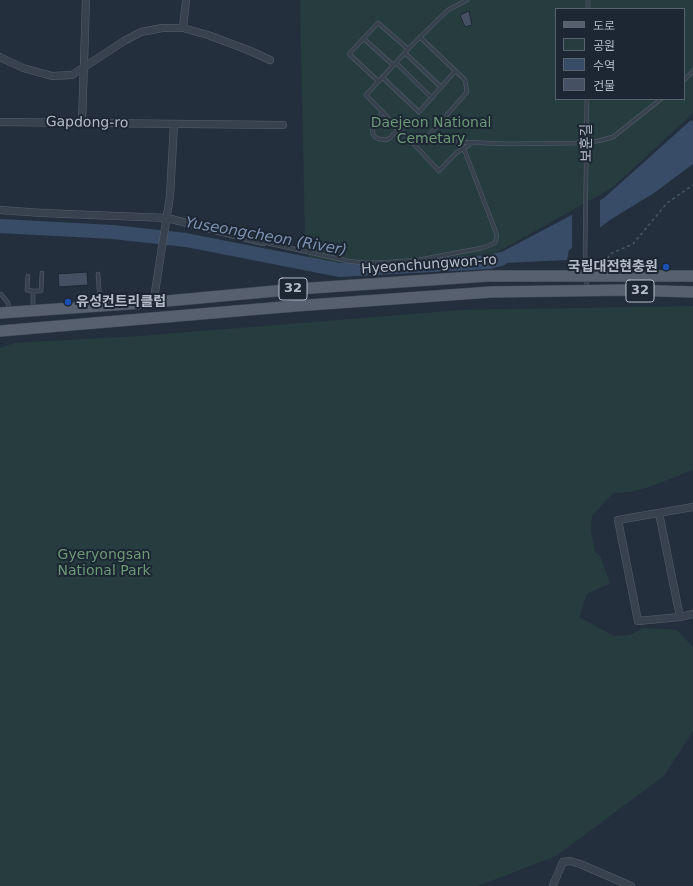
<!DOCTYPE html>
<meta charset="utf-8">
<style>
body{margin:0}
#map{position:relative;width:693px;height:886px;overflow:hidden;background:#242f3e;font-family:"DejaVu Sans","Noto Sans KR",sans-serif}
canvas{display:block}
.legend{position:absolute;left:555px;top:8px;width:130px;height:92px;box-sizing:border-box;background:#1d2633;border:1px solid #59626f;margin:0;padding:5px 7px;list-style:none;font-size:12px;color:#b4bcc9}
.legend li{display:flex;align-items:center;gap:8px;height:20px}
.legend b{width:20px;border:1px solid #59626f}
</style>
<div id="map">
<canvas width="693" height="886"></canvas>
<ul class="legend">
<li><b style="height:5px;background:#56606e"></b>도로</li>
<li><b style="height:11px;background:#263c3f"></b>공원</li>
<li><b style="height:11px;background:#394c67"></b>수역</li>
<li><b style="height:11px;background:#455162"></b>건물</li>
</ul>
</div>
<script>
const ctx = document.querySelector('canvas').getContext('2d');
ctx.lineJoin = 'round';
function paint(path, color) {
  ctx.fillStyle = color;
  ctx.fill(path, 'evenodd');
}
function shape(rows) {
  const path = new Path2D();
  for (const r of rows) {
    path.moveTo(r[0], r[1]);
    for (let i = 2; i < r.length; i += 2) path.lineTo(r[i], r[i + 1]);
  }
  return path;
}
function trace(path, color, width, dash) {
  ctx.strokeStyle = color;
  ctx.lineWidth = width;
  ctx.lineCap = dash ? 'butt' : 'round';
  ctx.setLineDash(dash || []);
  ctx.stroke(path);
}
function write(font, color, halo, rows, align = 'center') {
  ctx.font = font + ' "DejaVu Sans","Noto Sans KR",sans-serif';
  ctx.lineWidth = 4;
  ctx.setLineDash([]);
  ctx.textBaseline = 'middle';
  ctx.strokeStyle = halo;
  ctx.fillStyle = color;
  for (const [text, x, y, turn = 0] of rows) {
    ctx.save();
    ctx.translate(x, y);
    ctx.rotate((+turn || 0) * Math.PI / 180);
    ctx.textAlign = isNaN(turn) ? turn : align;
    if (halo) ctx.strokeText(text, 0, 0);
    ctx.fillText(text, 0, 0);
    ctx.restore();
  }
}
const green = shape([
 [300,0,693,0,693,113,612,188,496,253,376,266,310,263,305,239],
 [556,9,684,9,684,99,556,99],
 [693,306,693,470,649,487,630,492,613,493,592,516,591,531,595,552,600,556,610,583,587,594,579,617,614,636,630,635,644,628,677,630,693,647,693,731,664,776,556,856,478,886,0,886,0,348,14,343,140,336,461,310]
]);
const water = shape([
 [691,120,693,122,693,164,654,193,613,218,569,250,567,260,483,264,484,258,496,255,604,198]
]);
const pier = shape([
 [600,197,600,230,572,250,572,212]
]);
const river = shape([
 [0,226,113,232,186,240,339,270,489,262,501,259]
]);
const building = shape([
 [469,11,472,25,465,27,460,15,469,11],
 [87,272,88,285,59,287,58,274,87,272]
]);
const path = shape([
 [605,264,610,254,633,244,667,203,693,185]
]);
const lane = shape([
 [467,0,448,10,412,45,366,95,410,140,509,144,576,143,598,141,613,137,661,99],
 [588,9,588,0],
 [420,37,465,80,467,92,424,141],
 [364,39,393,65],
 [405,53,441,87,455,71],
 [396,63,432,98],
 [382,77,419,112,441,87],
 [684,80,693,71],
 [378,81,349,54,378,23,408,49],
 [383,112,374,122,372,126,373,134,375,137,379,139,386,140,390,138,398,129],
 [410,140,439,171,456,153,472,143],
 [263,242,348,261,364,263,390,262,418,260,482,248,495,243,497,235,464,149],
 [98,274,100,304],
 [28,276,27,290,33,291],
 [587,290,585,252,587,99],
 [0,294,1,294,8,303,9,311],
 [33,309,33,291,41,291,42,273]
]);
const street = shape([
 [183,28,186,0],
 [0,57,23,68,52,76,72,75,124,41,141,32,162,28,183,28,208,35,248,50,270,60],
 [0,122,283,125],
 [82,123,86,0],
 [0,210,42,213,167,218,263,242],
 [156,302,155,292,170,196,174,124],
 [693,507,618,520,638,621,680,617,693,614],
 [659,513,680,617],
 [553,885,563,862,570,861,580,864,631,886]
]);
const primary = shape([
 [0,313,156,302,297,289,488,276,693,276],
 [0,331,295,306,491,292,628,290,693,292]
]);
const markers = [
 [666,267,4,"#1a4fb4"],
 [68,302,4,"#1a4fb4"]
];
const shields = [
 [293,289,28],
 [640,291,28]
];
const shieldNames = [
 ["32",293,289],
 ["32",640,291]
];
const streetNames = [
 ["Gapdong-ro",87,123,1],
 ["보훈길",587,143,-90],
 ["Hyeonchungwon-ro",429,265,-4]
];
const parkNames = [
 ["Daejeon National",431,123],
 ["Cemetary",431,139],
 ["Gyeryongsan",104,555],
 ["National Park",104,571]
];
const poiNames = [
 ["국립대전현충원",658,267],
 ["유성컨트리클럽",76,302,"left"]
];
const waterNames = [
 ["Yuseongcheon (River)",266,237,10]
];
paint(green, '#263c3f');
paint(water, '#394c67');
paint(pier, '#242f3e');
trace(river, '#394c67', 14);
paint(building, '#455162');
trace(building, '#1f2835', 1);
trace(lane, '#565f6c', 4.5);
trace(street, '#565f6c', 8);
trace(primary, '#414a57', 12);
trace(path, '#44595c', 1.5, [3, 3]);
trace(lane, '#38414e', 3.5);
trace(street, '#38414e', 7);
trace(primary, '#56606e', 11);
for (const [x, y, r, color] of markers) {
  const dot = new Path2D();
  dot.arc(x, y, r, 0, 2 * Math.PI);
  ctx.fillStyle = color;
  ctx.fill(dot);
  trace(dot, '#1d2633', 1.5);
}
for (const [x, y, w] of shields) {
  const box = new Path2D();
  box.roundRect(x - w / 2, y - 11, w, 22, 3);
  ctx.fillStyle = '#1d2633';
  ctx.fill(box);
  trace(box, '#b4bcc9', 1);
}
write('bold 13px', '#b4bcc9', null, shieldNames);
write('14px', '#b4bcc9', '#1d2633', streetNames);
write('14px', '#6b9a76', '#1d2633', parkNames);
write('bold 14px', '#b4bcc9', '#1d2633', poiNames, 'right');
write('italic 15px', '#7c92b1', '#1d2633', waterNames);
</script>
